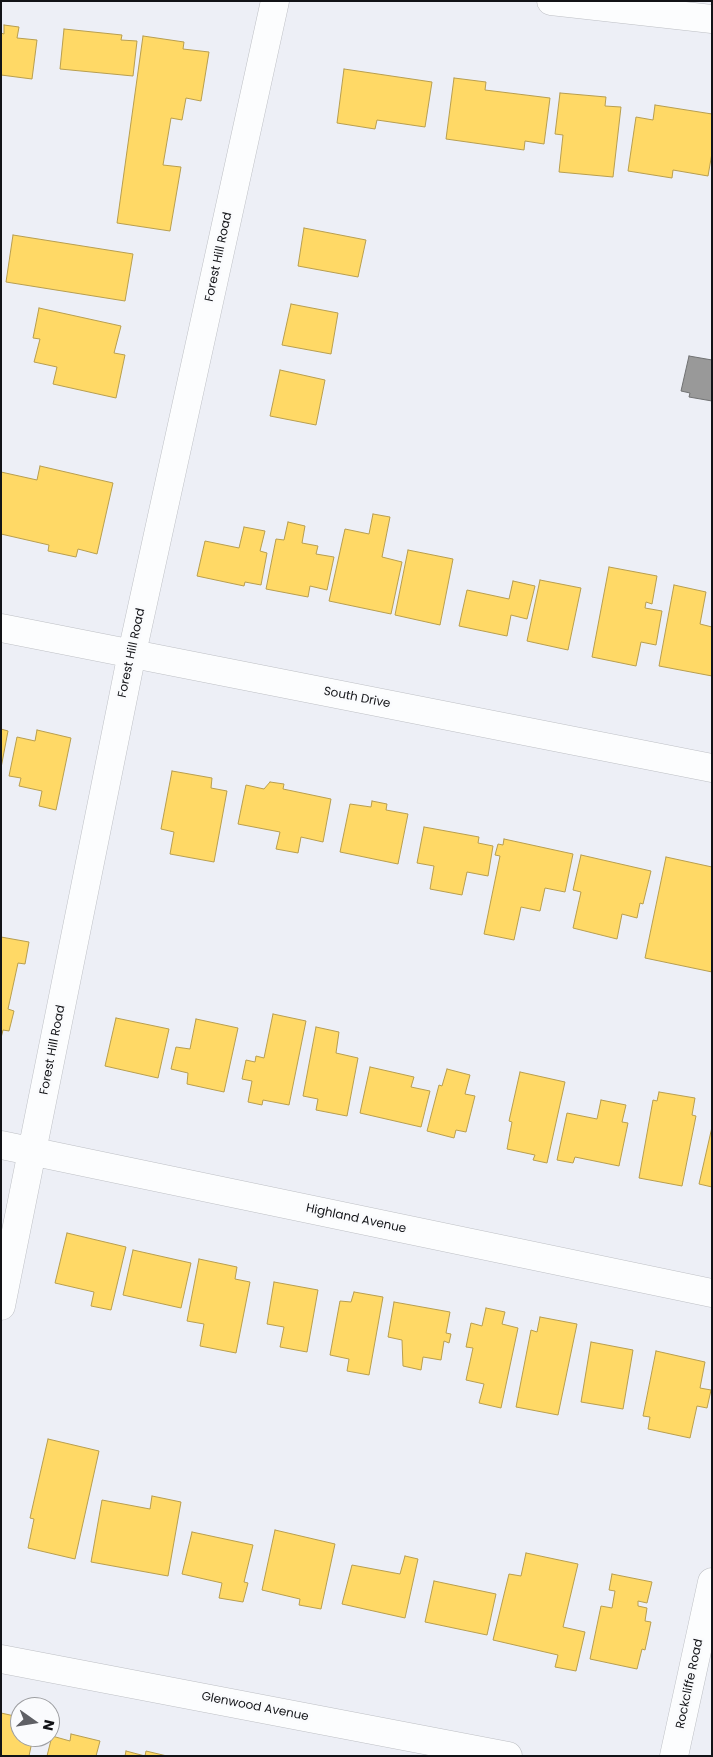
<!DOCTYPE html>
<style>
body{margin:0}
#map{position:relative;width:713px;height:1757px;overflow:hidden;background:#edeff6;font-family:Poppins,sans-serif}
canvas{display:block}
.frame{position:absolute;inset:0;border:2px solid #121317;pointer-events:none}
.north{position:absolute;left:10px;top:1697px;width:50px;height:50px;box-sizing:border-box;background:#fafbfd;border:1px solid #9d9ea1;border-radius:50%;rotate:103deg;font-size:14px;font-weight:700;line-height:20px;text-align:center;color:#121317}
.north::after{content:'';display:block;margin:auto;width:18px;height:22px;background:#5f6065;clip-path:polygon(50% 0,100% 100%,50% 72%,0 100%)}
</style>
<div id="map">
<canvas width="713" height="1757"></canvas>
<div class="frame"></div>
<div class="north">N</div>
</div>
<script>
const ctx = document.querySelector('canvas').getContext('2d');
ctx.lineJoin = 'round';
function paint(path, color) {
  ctx.fillStyle = color;
  ctx.fill(path, 'evenodd');
}
function shape(rows) {
  const path = new Path2D();
  for (const r of rows) {
    path.moveTo(r[0], r[1]);
    for (let i = 2; i < r.length; i += 2) path.lineTo(r[i], r[i + 1]);
  }
  return path;
}
function trace(path, color, width, dash) {
  ctx.strokeStyle = color;
  ctx.lineWidth = width;
  ctx.lineCap = dash ? 'butt' : 'round';
  ctx.setLineDash(dash || []);
  ctx.stroke(path);
}
function write(font, color, halo, rows, align = 'center') {
  ctx.font = font + ' Poppins,sans-serif';
  ctx.lineWidth = 5;
  ctx.setLineDash([]);
  ctx.textBaseline = 'middle';
  ctx.strokeStyle = halo;
  ctx.fillStyle = color;
  for (const [text, x, y, turn = 0] of rows) {
    ctx.save();
    ctx.translate(x, y);
    ctx.rotate((+turn || 0) * Math.PI / 180);
    ctx.textAlign = isNaN(turn) ? turn : align;
    if (halo) ctx.strokeText(text, 0, 0);
    ctx.fillText(text, 0, 0);
    ctx.restore();
  }
}
const homes = shape([
 [4,25,19,27,17,38,37,40,32,79,1,75,1,33,4,34,4,25],
 [64,29,122,35,121,40,137,41,133,76,60,69,64,29],
 [143,36,184,42,183,49,209,52,201,101,186,98,182,120,171,118,163,165,181,167,170,231,117,223,143,36],
 [344,69,432,82,425,127,377,120,375,129,337,123,344,69],
 [454,78,486,82,485,90,550,98,544,144,525,141,524,150,446,139,454,78],
 [560,93,606,97,605,106,621,107,613,177,559,172,563,135,555,134,560,93],
 [655,105,712,114,712,153,708,176,673,170,672,178,628,171,636,117,653,120,655,105],
 [304,228,366,240,358,277,298,266,304,228],
 [13,235,133,254,125,301,6,282,13,235],
 [291,304,338,313,331,354,282,345,291,304],
 [39,308,121,326,114,353,125,355,116,398,53,384,57,367,34,362,40,339,33,338,39,308],
 [280,370,325,380,316,425,270,416,280,370],
 [40,466,113,483,97,554,78,549,76,557,48,551,49,545,1,534,1,472,37,480,40,466],
 [373,514,390,517,382,557,402,562,391,614,329,601,345,529,369,534,373,514],
 [288,522,305,526,302,543,318,546,316,554,334,557,327,590,310,586,308,597,266,589,276,539,284,540,288,522],
 [244,527,265,531,260,551,267,553,261,585,245,582,244,586,197,576,205,541,239,548,244,527],
 [408,550,453,559,440,625,395,615,408,550],
 [609,567,657,576,652,604,646,602,645,608,662,611,656,645,641,642,636,666,592,657,609,567],
 [540,580,581,588,568,650,527,641,540,580],
 [513,581,535,586,527,619,511,615,507,636,459,626,467,590,509,599,513,581],
 [674,585,706,592,700,624,712,627,712,676,659,666,674,585],
 [1,729,8,731,1,768,1,729],
 [37,730,71,738,56,810,39,806,42,791,19,786,21,778,9,776,17,737,35,741,37,730],
 [172,771,212,778,211,788,227,791,214,862,170,854,174,832,161,829,172,771],
 [270,782,284,784,283,789,331,799,323,842,301,837,298,853,276,849,280,832,238,824,246,785,264,789,270,782],
 [372,801,387,804,386,810,408,814,398,864,340,852,350,804,371,807,372,801],
 [424,827,479,837,478,843,493,846,488,876,467,872,462,895,430,889,434,866,417,863,424,827],
 [504,839,573,854,565,892,545,888,540,911,521,907,514,940,484,934,500,856,495,855,498,844,503,845,504,839],
 [581,855,651,871,643,904,640,903,637,918,622,914,617,939,573,928,581,892,573,890,581,855],
 [666,857,712,867,712,972,645,958,666,857],
 [1,937,29,942,25,964,18,963,8,1009,14,1011,9,1031,3,1030,1,1038,1,937],
 [273,1014,306,1021,289,1105,263,1100,262,1105,248,1102,252,1081,242,1079,246,1060,255,1062,256,1056,264,1058,273,1014],
 [116,1018,169,1029,158,1078,105,1066,116,1018],
 [196,1019,238,1028,224,1092,187,1084,188,1073,171,1069,176,1047,190,1049,196,1019],
 [316,1027,339,1032,336,1053,358,1058,347,1116,316,1110,318,1099,303,1096,316,1027],
 [370,1067,414,1077,411,1087,430,1091,421,1127,360,1113,370,1067],
 [447,1069,470,1075,465,1094,475,1096,466,1132,456,1130,454,1138,427,1131,439,1085,442,1086,447,1069],
 [520,1072,565,1082,547,1163,533,1160,535,1155,507,1149,512,1122,509,1121,520,1072],
 [659,1092,695,1098,692,1115,696,1116,682,1186,639,1178,653,1100,657,1101,659,1092],
 [601,1100,626,1105,622,1122,628,1123,619,1166,575,1157,573,1163,557,1160,567,1113,597,1119,601,1100],
 [712,1127,712,1187,699,1184,712,1127],
 [67,1233,126,1247,111,1310,91,1306,94,1292,55,1283,67,1233],
 [133,1250,191,1263,181,1308,123,1295,133,1250],
 [199,1259,237,1267,235,1279,250,1282,236,1353,200,1346,204,1324,187,1321,199,1259],
 [274,1282,318,1290,307,1352,280,1347,284,1327,267,1324,274,1282],
 [354,1292,383,1297,369,1375,347,1371,349,1359,330,1355,340,1301,351,1302,354,1292],
 [394,1302,450,1312,446,1333,451,1334,449,1343,444,1341,441,1360,423,1357,421,1370,403,1366,402,1340,388,1337,394,1302],
 [486,1308,505,1312,502,1324,518,1328,501,1408,479,1403,484,1384,466,1380,473,1348,466,1347,471,1323,482,1326,486,1308],
 [540,1317,577,1324,558,1415,516,1407,531,1330,537,1332,540,1317],
 [591,1342,633,1350,623,1409,581,1402,591,1342],
 [656,1351,705,1362,700,1388,711,1390,707,1408,697,1406,690,1438,648,1429,650,1417,643,1416,656,1351],
 [48,1439,99,1451,75,1559,28,1548,34,1519,30,1518,48,1439],
 [152,1496,181,1502,168,1576,91,1562,102,1500,150,1509,152,1496],
 [275,1530,335,1544,321,1609,299,1605,300,1599,262,1590,275,1530],
 [192,1532,253,1545,244,1582,248,1583,243,1602,219,1598,222,1583,182,1574,192,1532],
 [526,1553,578,1564,563,1627,585,1632,576,1671,555,1667,558,1655,493,1640,509,1574,521,1576,526,1553],
 [405,1556,418,1559,405,1618,342,1604,352,1565,400,1574,405,1556],
 [612,1574,652,1582,647,1603,638,1601,638,1606,647,1608,645,1621,651,1622,645,1650,642,1649,637,1669,590,1659,601,1606,612,1608,615,1591,609,1590,612,1574],
 [434,1581,496,1594,487,1635,425,1622,434,1581],
 [1,1713,19,1717,20,1737,33,1737,29,1756,1,1756,1,1713],
 [71,1734,100,1741,96,1756,47,1756,52,1736,70,1741,71,1734],
 [126,1751,145,1756,146,1751,167,1756,125,1756,126,1751]
]);
const industry = shape([
 [689,356,712,360,712,401,689,397,690,393,681,391,689,356]
]);
const street = shape([
 [1,628,712,768],
 [1,1145,712,1293],
 [1,1306,132,653,275,1],
 [1,1659,508,1756],
 [674,1756,712,1582]
]);
const secondary = shape([
 [551,1,712,19]
]);
const streetNames = [
 ["Forest Hill Road",219,257,-78],
 ["Forest Hill Road",132,653,-78],
 ["South Drive",357,698,11],
 ["Forest Hill Road",53,1050,-79],
 ["Highland Avenue",356,1219,12],
 ["Rockcliffe Road",690,1684,-78],
 ["Glenwood Avenue",255,1707,11]
];
paint(homes, '#ffd966');
trace(homes, '#b89e4e', 1);
paint(industry, '#999');
trace(industry, '#707172', 1);
trace(street, '#bdbfc4', 29);
trace(secondary, '#bdbfc4', 29);
trace(street, '#fcfdfe', 28);
trace(secondary, '#fcfdfe', 28);
write('12px', '#121317', '#fafbfd', streetNames);
</script>
